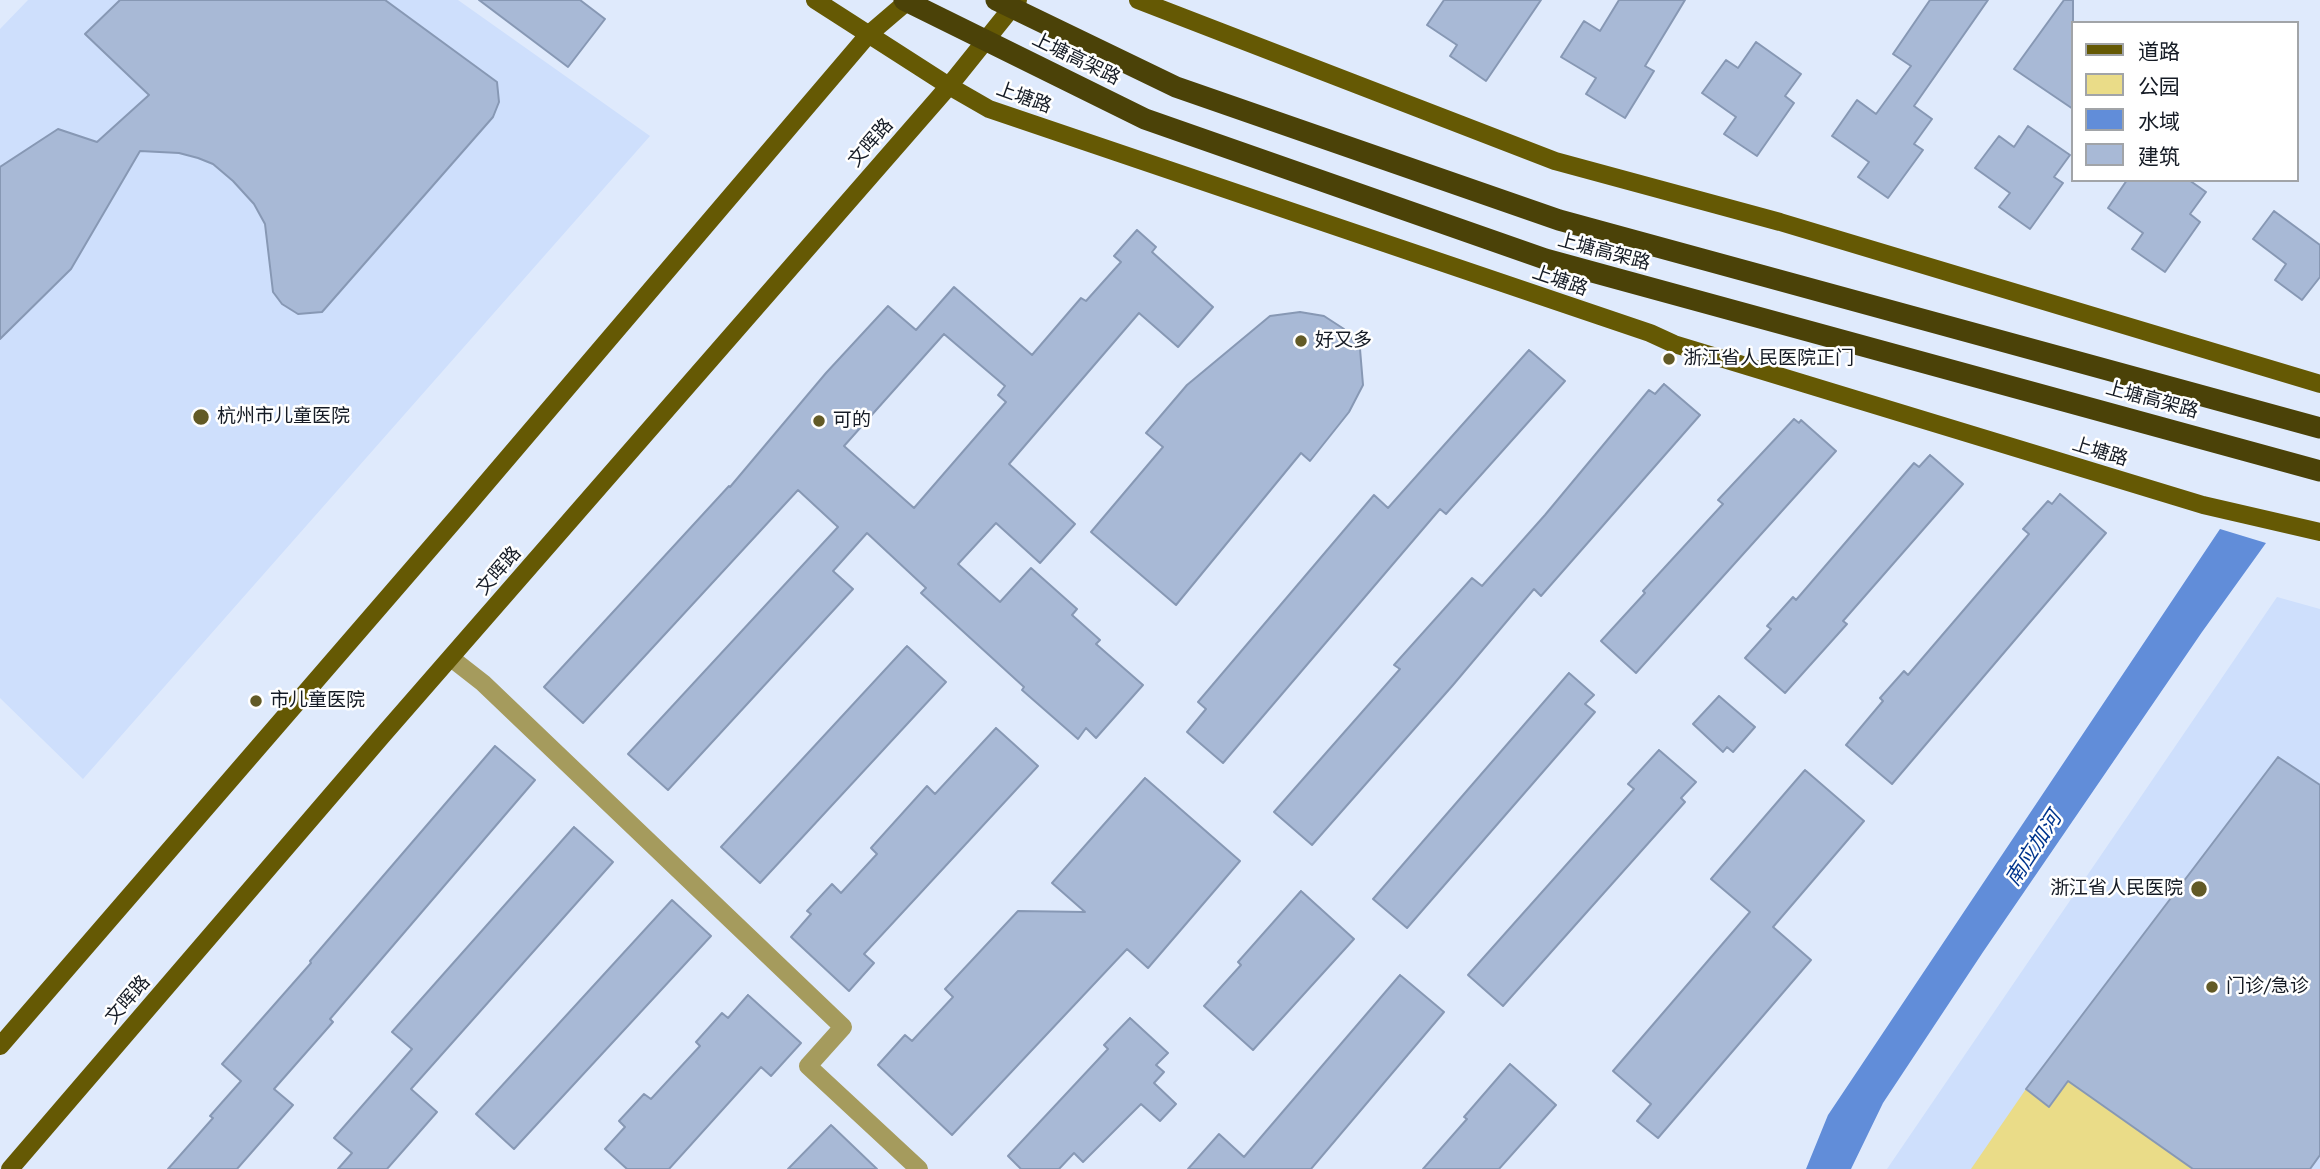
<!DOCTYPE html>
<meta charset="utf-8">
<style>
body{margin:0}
#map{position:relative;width:2320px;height:1169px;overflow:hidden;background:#dfeafc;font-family:"PT Sans","Noto Sans SC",sans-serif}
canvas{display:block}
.legend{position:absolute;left:2071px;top:21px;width:228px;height:161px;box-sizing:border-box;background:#fff;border:2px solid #a1a4a8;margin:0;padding:9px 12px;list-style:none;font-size:21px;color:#151b25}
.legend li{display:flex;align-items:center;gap:14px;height:35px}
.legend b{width:35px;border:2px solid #a1a4a8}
</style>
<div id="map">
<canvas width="2320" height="1169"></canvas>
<ul class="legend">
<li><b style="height:9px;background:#655904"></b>道路</li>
<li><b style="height:19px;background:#eadc88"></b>公园</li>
<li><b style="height:19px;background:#618dd9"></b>水域</li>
<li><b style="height:19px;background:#a8b9d6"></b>建筑</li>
</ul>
</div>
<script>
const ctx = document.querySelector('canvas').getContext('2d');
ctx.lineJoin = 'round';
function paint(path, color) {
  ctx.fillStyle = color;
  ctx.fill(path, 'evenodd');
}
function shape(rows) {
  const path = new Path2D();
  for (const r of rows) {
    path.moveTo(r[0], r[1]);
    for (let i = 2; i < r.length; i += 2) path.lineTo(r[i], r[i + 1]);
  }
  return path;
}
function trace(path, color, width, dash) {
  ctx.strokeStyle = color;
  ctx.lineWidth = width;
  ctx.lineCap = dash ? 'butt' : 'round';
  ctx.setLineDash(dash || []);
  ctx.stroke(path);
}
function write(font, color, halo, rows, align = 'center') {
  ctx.font = font + ' "PT Sans","Noto Sans SC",sans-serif';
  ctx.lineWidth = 5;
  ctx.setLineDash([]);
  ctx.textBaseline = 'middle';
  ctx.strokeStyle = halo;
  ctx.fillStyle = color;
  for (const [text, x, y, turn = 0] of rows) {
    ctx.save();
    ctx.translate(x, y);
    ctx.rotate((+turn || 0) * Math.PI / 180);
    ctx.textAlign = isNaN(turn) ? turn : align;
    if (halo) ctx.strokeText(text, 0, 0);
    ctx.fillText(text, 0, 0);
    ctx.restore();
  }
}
const built = shape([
 [28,0,458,0,650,136,83,779,0,698,0,29],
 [2277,597,2320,609,2320,1169,1887,1169]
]);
const green = shape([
 [2068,1081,2193,1169,1971,1169,2026,1089,2049,1107]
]);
const water = shape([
 [2220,529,2266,543,2202,632,1983,952,1883,1103,1851,1169,1806,1169,1828,1115]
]);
const building = shape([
 [120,0,385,0,497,82,499,102,493,117,322,312,298,314,282,304,273,292,265,224,254,204,233,181,213,164,198,158,179,153,140,151,71,269,0,339,0,167,58,129,97,142,149,95,85,34,120,0],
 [479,0,580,0,605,19,568,67,479,0],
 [1444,0,1541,0,1486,81,1450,56,1457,45,1427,25,1444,0],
 [1619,0,1685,0,1645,66,1654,71,1625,118,1586,94,1596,78,1561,57,1584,21,1600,31,1619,0],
 [1930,0,1988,0,1914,106,1932,119,1914,144,1923,150,1888,198,1858,177,1869,162,1832,136,1857,100,1876,114,1911,66,1893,54,1930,0],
 [2064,0,2073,0,2073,109,2014,69,2064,0],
 [1756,42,1801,74,1785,96,1794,103,1757,156,1724,134,1736,117,1702,93,1726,60,1738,68,1756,42],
 [2028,126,2070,155,2054,177,2063,183,2030,229,1999,207,2010,193,1975,168,1999,136,2014,147,2028,126],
 [2127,180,2189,180,2206,192,2190,214,2200,222,2165,272,2132,249,2143,233,2108,208,2127,180],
 [2274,211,2320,245,2320,277,2302,300,2275,280,2286,264,2253,239,2274,211],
 [1137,230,1156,247,1152,252,1213,307,1178,347,1139,313,1009,464,1075,524,1040,563,996,523,958,564,1000,602,1031,568,1077,609,1072,615,1100,640,1096,644,1143,685,1096,738,1086,728,1078,739,1022,690,1024,687,921,593,926,588,867,533,833,571,853,589,668,790,628,754,838,527,798,490,583,723,544,687,729,486,730,487,826,373,888,306,916,330,954,287,1032,355,1081,298,1086,301,1121,262,1114,256,1137,230],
 [944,334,1005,386,998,395,1006,402,914,508,844,446,944,334],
 [1300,312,1324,316,1344,329,1360,349,1363,385,1349,412,1310,461,1301,453,1176,605,1091,532,1163,447,1146,433,1187,385,1270,316,1300,312],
 [1529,350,1565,381,1446,514,1440,509,1223,763,1187,732,1206,709,1198,702,1374,495,1388,508,1529,350],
 [1664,384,1700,415,1541,596,1534,589,1453,685,1312,845,1274,812,1400,669,1394,665,1472,578,1482,586,1545,515,1649,390,1655,394,1664,384],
 [1794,419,1799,423,1801,420,1836,451,1636,673,1601,641,1645,593,1643,591,1723,504,1718,500,1794,419],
 [1930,455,1963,484,1843,621,1847,624,1785,693,1745,658,1771,629,1767,626,1793,597,1796,600,1914,463,1919,467,1930,455],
 [2060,494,2106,533,1892,784,1846,745,1883,701,1880,698,1904,671,1908,675,2029,534,2023,529,2048,501,2052,504,2060,494],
 [907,646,946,682,760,883,721,847,907,646],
 [1569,673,1594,695,1585,704,1595,712,1407,928,1373,899,1569,673],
 [1719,696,1755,727,1733,752,1727,747,1723,752,1693,724,1719,696],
 [996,728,1038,766,864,954,874,963,849,991,791,937,811,914,807,911,832,884,841,893,877,854,871,848,927,786,935,794,996,728],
 [495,746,535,780,330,1019,333,1022,274,1089,293,1105,237,1169,168,1169,213,1118,210,1116,241,1081,222,1064,311,963,310,961,495,746],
 [1659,750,1696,782,1681,798,1685,802,1503,1006,1468,975,1634,789,1628,784,1659,750],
 [2278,757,2320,785,2320,1155,2310,1169,2193,1169,2068,1081,2049,1107,2026,1089,2278,757],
 [1805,770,1864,821,1773,927,1811,960,1658,1138,1637,1121,1651,1104,1613,1071,1750,912,1711,879,1805,770],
 [1145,778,1240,861,1148,968,1127,949,952,1135,878,1065,905,1035,912,1041,953,997,945,989,1018,911,1085,912,1052,883,1145,778],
 [574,827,613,862,411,1089,437,1112,387,1169,338,1169,352,1153,334,1138,412,1049,392,1032,574,827],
 [1301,891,1354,939,1253,1050,1204,1006,1241,965,1238,962,1301,891],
 [672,900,711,936,514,1149,476,1114,672,900],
 [1400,975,1444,1012,1311,1169,1188,1169,1219,1134,1244,1157,1400,975],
 [748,995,801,1043,771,1076,761,1067,669,1169,627,1169,605,1149,625,1127,619,1121,644,1094,651,1099,700,1046,696,1042,722,1013,728,1018,748,995],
 [1130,1018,1168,1053,1156,1065,1164,1072,1154,1083,1176,1104,1160,1121,1141,1104,1083,1162,1074,1153,1059,1169,1021,1169,1008,1156,1108,1049,1104,1045,1130,1018],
 [1510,1064,1556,1105,1499,1169,1423,1169,1467,1119,1464,1117,1510,1064],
 [831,1125,877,1169,788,1169,831,1125]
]);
const street = shape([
 [451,658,483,683,843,1027,808,1066,919,1169]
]);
const primary = shape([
 [815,0,949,86,989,109,1650,333,1674,344,2203,505,2320,532],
 [1138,0,1555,161,1780,222,2320,384],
 [0,1046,459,515,868,35,909,0],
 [10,1169,382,736,949,86,1018,0]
]);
const highwayBridge = shape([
 [904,0,1145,119,1545,259,2320,471],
 [996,0,1176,87,1559,220,2320,428]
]);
const markers = [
 [1301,341,7,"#625a26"],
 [1669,359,7,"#625a26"],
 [201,417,9,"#625a26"],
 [819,421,7,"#625a26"],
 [256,701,7,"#625a26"],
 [2199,889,9,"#625a26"],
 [2212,987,7,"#625a26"]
];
const streetNames = [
 ["上塘高架路",1076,59,26],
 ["上塘路",1024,98,20],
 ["文晖路",871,143,-49],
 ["上塘高架路",1604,252,15],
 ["上塘路",1560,281,19],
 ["上塘高架路",2152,400,15],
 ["上塘路",2100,452,17],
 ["文晖路",499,571,-49],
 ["文晖路",128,1000,-49]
];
const poiNames = [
 ["好又多",1315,341],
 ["浙江省人民医院正门",1683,359],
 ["杭州市儿童医院",217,417],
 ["可的",833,421],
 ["市儿童医院",270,701],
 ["浙江省人民医院",2183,889,"right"],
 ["门诊/急诊",2226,987]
];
const waterNames = [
 ["南应加河",2034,849,-57]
];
paint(built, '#cedffc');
paint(green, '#eadc88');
paint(water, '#618dd9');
paint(building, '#a8b9d6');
trace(building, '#8798b4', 2);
trace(street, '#a59b5d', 18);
trace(primary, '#655904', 18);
trace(highwayBridge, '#4b4208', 21);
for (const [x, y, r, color] of markers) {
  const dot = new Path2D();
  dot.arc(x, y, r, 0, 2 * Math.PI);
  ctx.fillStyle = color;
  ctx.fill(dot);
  trace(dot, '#fff', 2.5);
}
write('19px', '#151b25', '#fff', streetNames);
write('19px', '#151b25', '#fff', poiNames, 'left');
write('italic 21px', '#01358d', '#fff', waterNames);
</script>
